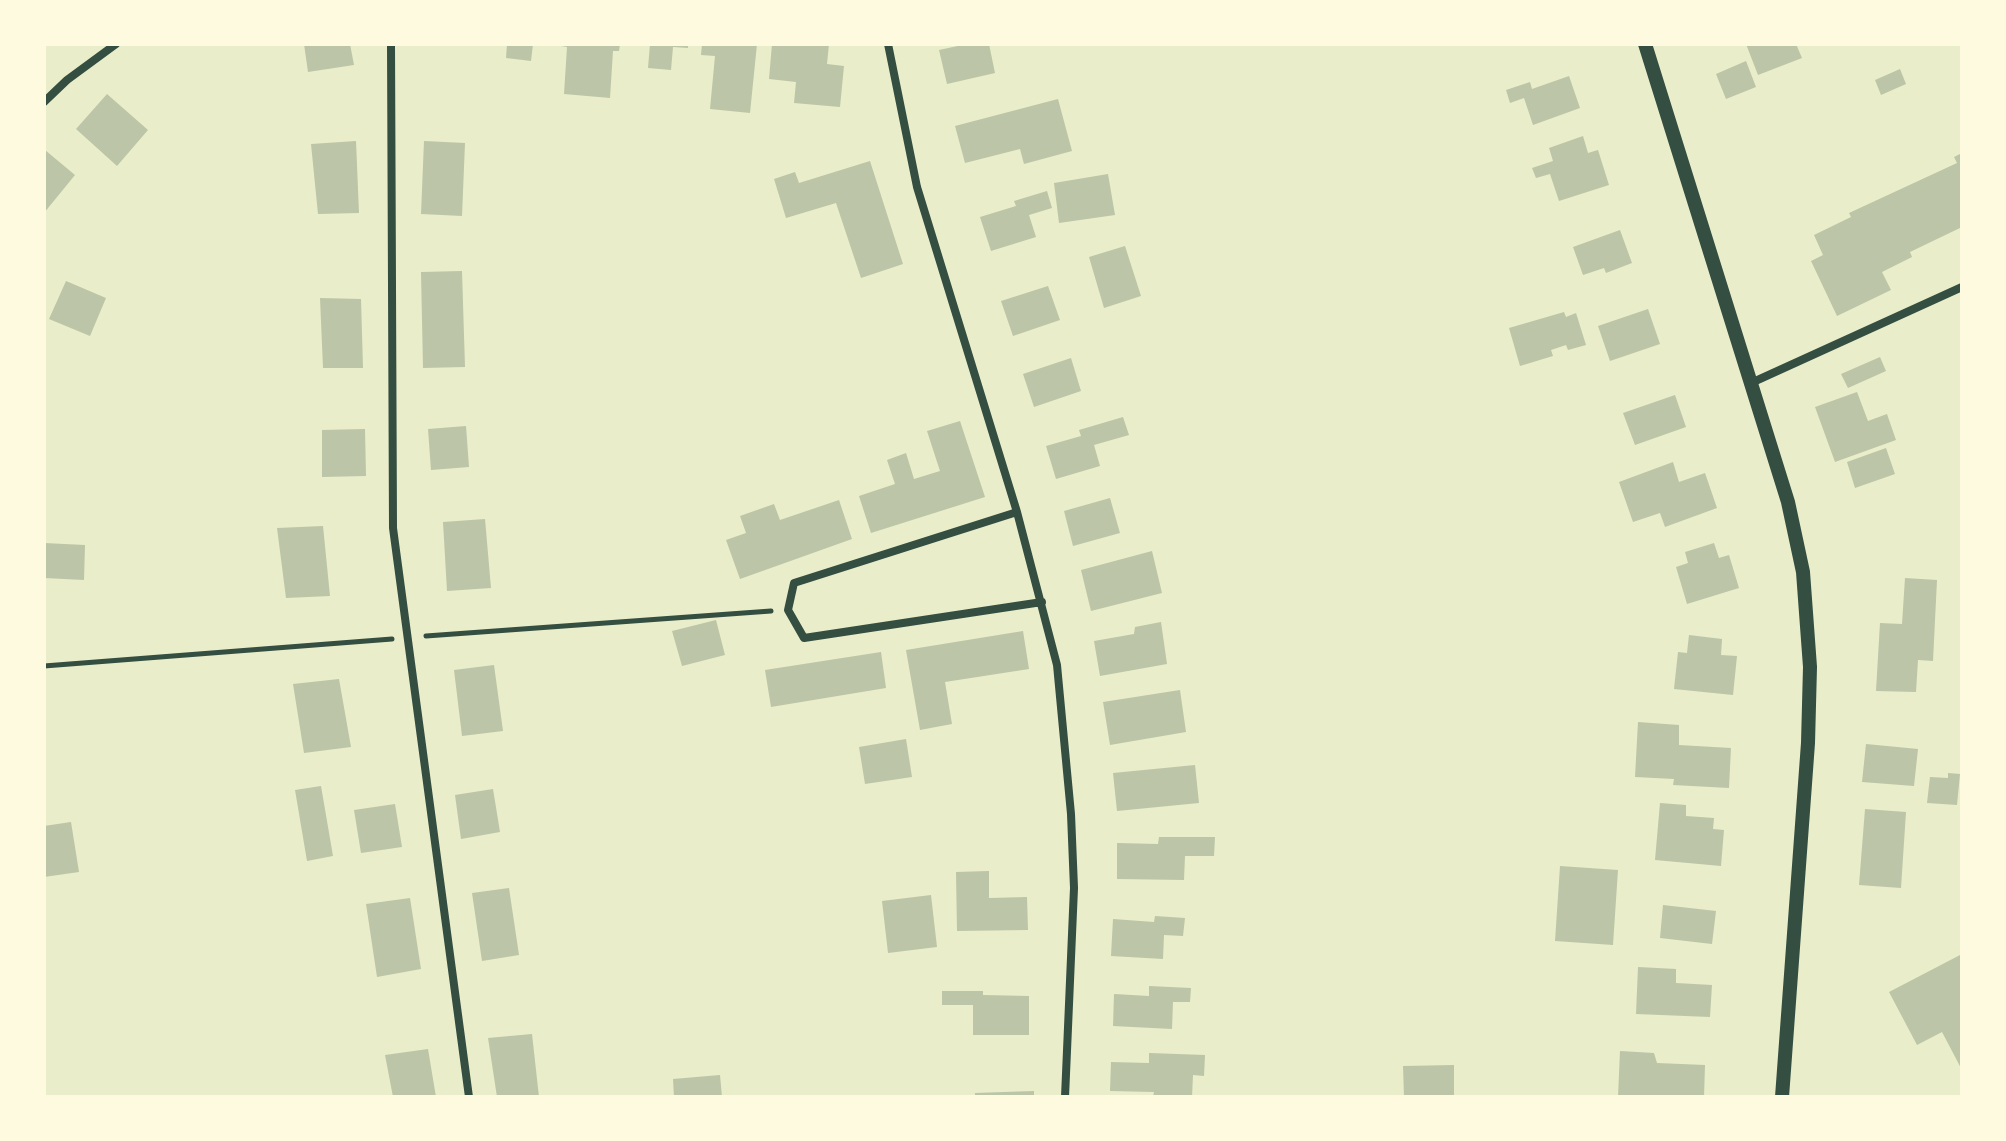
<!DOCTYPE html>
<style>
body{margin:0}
#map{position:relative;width:2006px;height:1141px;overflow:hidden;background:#e9edc9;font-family:Roboto,sans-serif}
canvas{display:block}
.frame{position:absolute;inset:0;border:46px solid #fefae0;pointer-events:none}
</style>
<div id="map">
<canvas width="2006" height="1141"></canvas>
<div class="frame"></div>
</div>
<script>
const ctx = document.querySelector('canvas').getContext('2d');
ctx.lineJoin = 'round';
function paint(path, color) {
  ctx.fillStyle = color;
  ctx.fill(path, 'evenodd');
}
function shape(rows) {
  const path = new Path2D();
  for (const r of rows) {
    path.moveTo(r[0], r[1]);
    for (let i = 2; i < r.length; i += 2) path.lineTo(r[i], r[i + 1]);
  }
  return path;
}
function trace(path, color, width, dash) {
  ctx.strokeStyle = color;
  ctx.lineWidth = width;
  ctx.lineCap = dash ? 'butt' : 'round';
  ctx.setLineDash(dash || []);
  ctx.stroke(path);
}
const building = shape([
 [304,44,350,44,354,65,308,72],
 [507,44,533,44,531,61,506,58],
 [561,44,620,44,619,51,613,51,610,98,564,94,567,47,561,46],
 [650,44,688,44,688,48,673,47,671,70,648,68],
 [702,44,757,44,750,113,710,109,715,56,701,55],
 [772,44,829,44,827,64,844,66,840,107,794,103,796,82,769,79],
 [967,44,989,44,995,73,947,84,939,50],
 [1746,44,1796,44,1802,58,1758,75],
 [1746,61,1756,87,1726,99,1716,74],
 [1900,69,1906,84,1881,95,1875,80],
 [1569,76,1580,108,1533,125,1524,98,1510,103,1506,90,1530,82,1532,89],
 [107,94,148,130,117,166,76,129],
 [1058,99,1072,151,1024,164,1020,149,965,163,955,126],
 [1583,136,1588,153,1598,150,1609,185,1559,201,1550,174,1536,178,1532,168,1553,161,1549,148],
 [356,141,359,213,318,214,311,144],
 [424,141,465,143,462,216,421,214],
 [45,150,75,175,44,213,44,151],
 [1962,153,1962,227,1910,252,1912,257,1882,272,1891,290,1837,316,1811,261,1823,255,1814,235,1851,217,1849,213,1957,163,1954,157],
 [870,161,903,264,861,278,836,203,786,218,774,179,795,172,799,183],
 [1108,174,1115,215,1059,223,1054,183],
 [1047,191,1052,208,1029,215,1036,237,991,251,980,217,1016,206,1014,201],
 [1620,230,1632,263,1606,273,1604,268,1583,275,1573,247],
 [1125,246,1141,296,1104,308,1089,257],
 [462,271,465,367,423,368,421,272],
 [66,281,106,298,90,336,49,319],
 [1048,286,1060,320,1013,336,1001,301],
 [320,298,361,299,363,368,323,368],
 [1648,309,1660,344,1610,361,1598,326],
 [1564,312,1566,317,1576,313,1586,345,1568,350,1566,345,1551,350,1553,356,1520,366,1509,328],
 [1880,357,1886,371,1848,388,1841,374],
 [1071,358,1081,391,1034,407,1023,374],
 [1857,392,1868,421,1887,414,1896,440,1835,462,1815,407],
 [1675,395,1686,427,1635,445,1623,413],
 [1123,417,1129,435,1094,445,1100,466,1056,479,1046,446,1081,436,1079,430],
 [960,421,985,497,871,533,859,496,895,484,887,460,906,453,914,479,940,471,927,431],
 [466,426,469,467,431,470,428,429],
 [365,429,366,476,322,477,322,430],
 [1886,448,1895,474,1855,488,1847,462],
 [1673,462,1679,482,1705,473,1717,508,1665,527,1660,513,1633,522,1619,482],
 [1110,498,1120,533,1073,546,1064,511],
 [839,500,852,539,740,579,726,540,746,533,740,516,774,504,780,520],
 [485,519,491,588,447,591,443,522],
 [323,526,330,596,286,598,277,528],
 [44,543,85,545,84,580,44,578],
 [1714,543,1719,558,1729,555,1739,588,1687,604,1676,567,1688,563,1685,552],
 [1152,551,1162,593,1091,611,1081,570],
 [1905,578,1937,580,1933,661,1918,660,1916,692,1876,691,1880,623,1902,624],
 [716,620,725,655,682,666,672,631],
 [1161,622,1167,664,1100,676,1094,641,1134,634,1135,627],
 [1023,631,1029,669,945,682,952,724,920,730,906,650],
 [1689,635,1722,639,1721,655,1737,656,1733,695,1674,689,1678,652,1687,653],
 [881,652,886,688,771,707,765,670],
 [494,665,503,731,462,736,454,670],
 [339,679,351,747,304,753,293,684],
 [1180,690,1186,732,1110,745,1103,702],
 [1638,722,1679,725,1679,745,1731,748,1729,788,1673,785,1674,779,1635,777],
 [906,739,912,777,865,784,859,747],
 [1866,744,1918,749,1914,786,1862,782],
 [1195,765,1199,803,1117,811,1113,773],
 [1948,773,1960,774,1957,805,1927,803,1930,777,1948,778],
 [321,786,333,856,307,861,295,790],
 [493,789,500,832,461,839,455,795],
 [1660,803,1686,805,1686,816,1714,818,1713,829,1724,830,1721,866,1655,860],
 [395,804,402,847,361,853,354,810],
 [1865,809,1906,812,1901,888,1859,885],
 [71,822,79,872,44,877,44,826],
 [1159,837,1215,837,1214,856,1185,856,1184,880,1117,879,1117,843,1158,844],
 [1560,866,1618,870,1613,945,1555,941],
 [989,871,989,898,1027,897,1028,930,957,931,956,872],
 [509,888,519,955,482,961,472,893],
 [931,895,937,947,888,953,882,901],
 [410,898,421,969,377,977,366,904],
 [1663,905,1716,911,1712,944,1660,938],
 [1155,916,1185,918,1183,936,1164,935,1163,959,1111,956,1113,919,1154,922],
 [1962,954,1962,1070,1942,1032,1917,1045,1889,992],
 [1638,967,1676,969,1676,983,1712,985,1710,1017,1636,1014],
 [1149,986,1191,988,1190,1002,1173,1002,1172,1029,1113,1026,1114,994,1149,996],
 [942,991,983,991,983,995,1029,996,1029,1035,973,1035,973,1005,942,1005],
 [532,1034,539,1097,497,1097,488,1038],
 [428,1049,436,1097,393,1097,385,1055],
 [1620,1051,1654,1053,1657,1063,1705,1065,1704,1097,1618,1097],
 [1149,1053,1205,1055,1204,1076,1193,1075,1192,1097,1153,1097,1154,1092,1110,1091,1111,1062,1149,1063],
 [1454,1065,1454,1097,1404,1097,1403,1066],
 [720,1075,722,1097,674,1097,673,1079],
 [1034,1091,1034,1097,975,1097,975,1093]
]);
const path = shape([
 [426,636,771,611],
 [44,666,392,639]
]);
const minor = shape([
 [391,44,393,528,469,1097],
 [888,44,917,187,1017,512,1057,665,1071,814,1074,888,1065,1097],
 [44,102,67,80,116,44],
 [1751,383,1962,287],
 [1017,512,794,583,788,610,804,638,1042,602]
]);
const tertiary = shape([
 [1645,44,1788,502,1803,572,1810,667,1808,743,1782,1097]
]);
paint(building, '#bcc5a7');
trace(path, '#344e41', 5);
trace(minor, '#344e41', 8);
trace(tertiary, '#344e41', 14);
</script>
